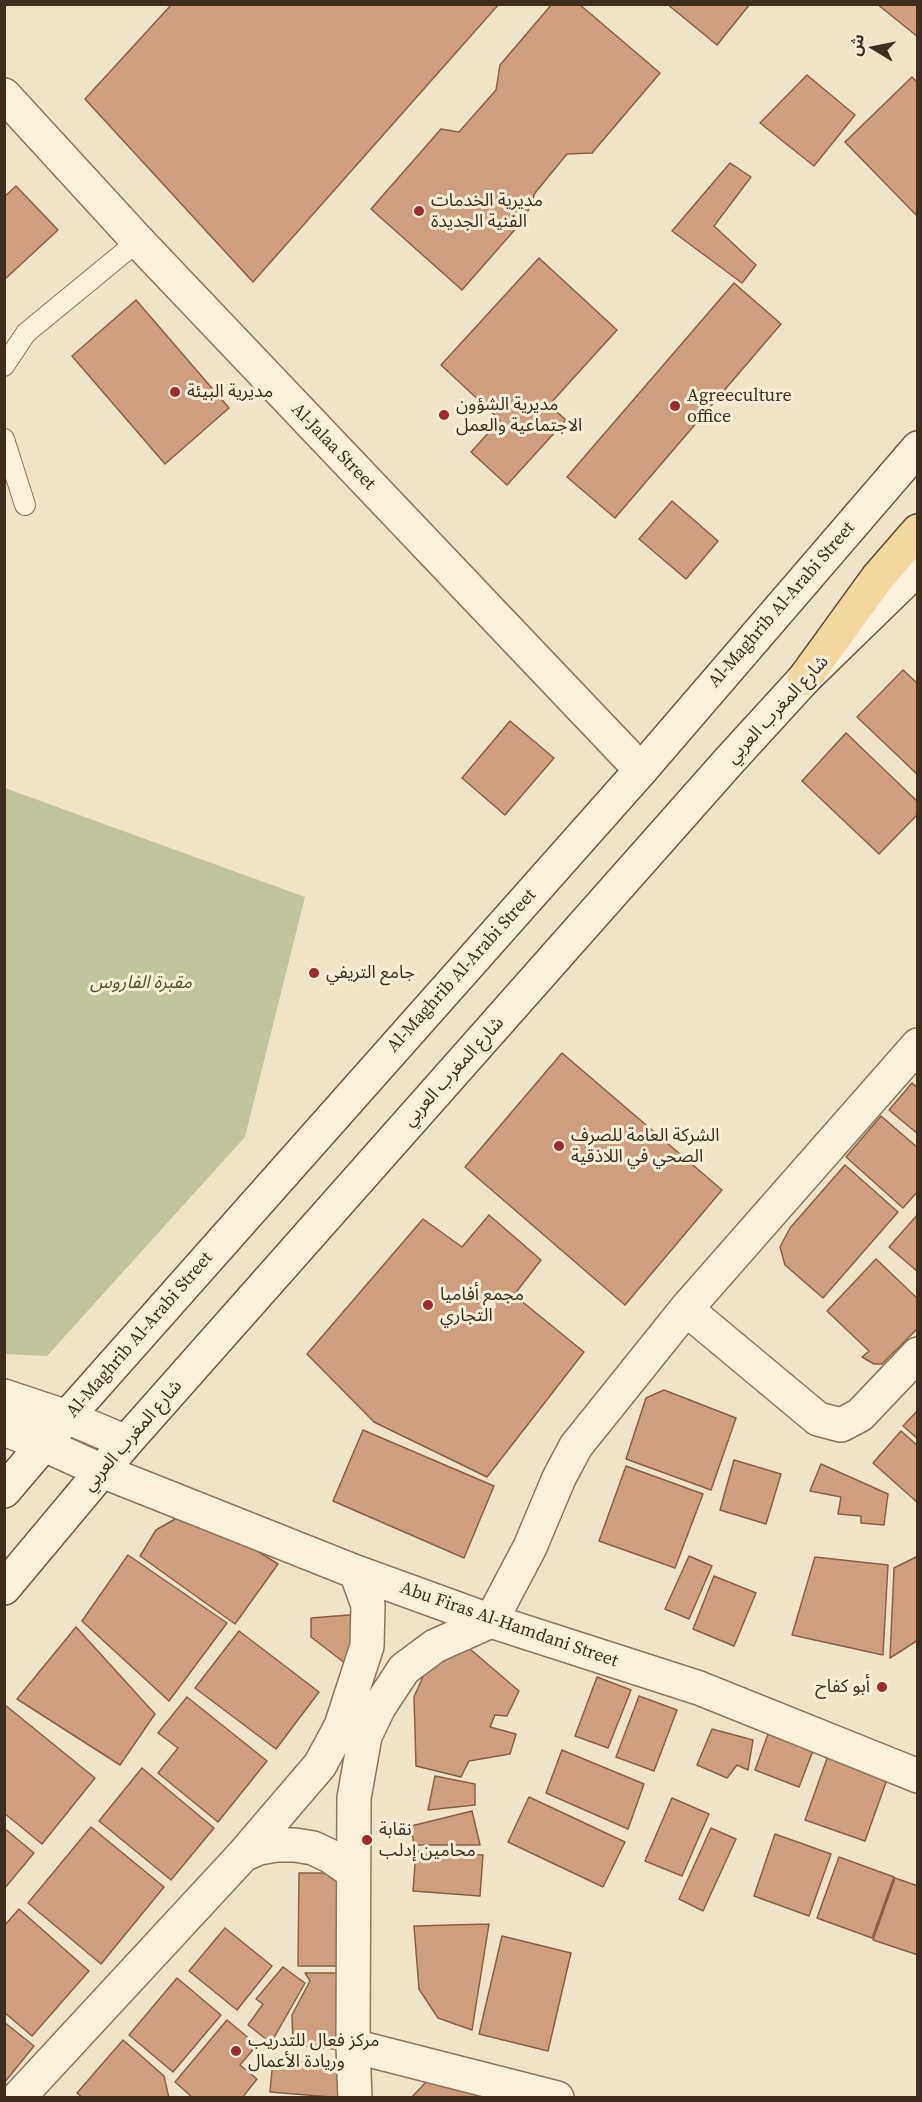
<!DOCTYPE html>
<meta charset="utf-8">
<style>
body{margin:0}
#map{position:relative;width:922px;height:2102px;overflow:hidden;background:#f0e4c8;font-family:"Source Serif 4","Noto Sans Arabic",serif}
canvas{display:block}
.frame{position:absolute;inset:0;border:6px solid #3d2e20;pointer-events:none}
.north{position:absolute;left:844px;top:18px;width:60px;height:60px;-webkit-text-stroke:4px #f7eed8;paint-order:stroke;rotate:280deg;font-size:16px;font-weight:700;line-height:24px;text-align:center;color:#3d2e20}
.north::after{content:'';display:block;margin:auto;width:21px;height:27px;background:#3d2e20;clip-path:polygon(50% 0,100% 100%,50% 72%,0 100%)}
</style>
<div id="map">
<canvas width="922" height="2102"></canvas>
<div class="frame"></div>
<div class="north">ش</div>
</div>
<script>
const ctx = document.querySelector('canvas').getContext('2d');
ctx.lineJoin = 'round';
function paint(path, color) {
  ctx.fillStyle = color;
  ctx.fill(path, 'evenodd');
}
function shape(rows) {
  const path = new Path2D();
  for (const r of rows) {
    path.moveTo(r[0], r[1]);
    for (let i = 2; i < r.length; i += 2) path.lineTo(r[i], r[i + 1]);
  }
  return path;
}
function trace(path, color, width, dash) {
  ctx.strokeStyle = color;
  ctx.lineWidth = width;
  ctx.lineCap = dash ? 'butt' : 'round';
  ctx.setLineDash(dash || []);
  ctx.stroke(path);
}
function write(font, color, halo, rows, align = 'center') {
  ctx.font = font + ' "Source Serif 4","Noto Sans Arabic",serif';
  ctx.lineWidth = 6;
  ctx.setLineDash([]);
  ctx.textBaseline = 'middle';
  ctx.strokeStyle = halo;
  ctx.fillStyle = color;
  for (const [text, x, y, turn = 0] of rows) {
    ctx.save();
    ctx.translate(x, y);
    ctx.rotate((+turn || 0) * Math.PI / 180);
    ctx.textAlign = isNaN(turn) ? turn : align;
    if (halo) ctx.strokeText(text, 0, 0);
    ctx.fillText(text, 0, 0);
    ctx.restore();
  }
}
const cemetery = shape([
 [5,788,305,897,245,1137,47,1356,5,1354]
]);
const building = shape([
 [172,4,499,4,253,282,85,99,172,4],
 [552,4,579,4,660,73,592,153,567,154,535,193,525,218,462,290,371,209,441,129,459,132,496,90,500,65,552,4],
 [667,4,750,4,717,45,667,4],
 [877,4,918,4,918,37,877,4],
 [807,75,855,115,814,166,760,123,807,75],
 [912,77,918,83,918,217,845,142,912,77],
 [730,163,751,177,714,226,756,265,742,283,672,231,730,163],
 [16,186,58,230,4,280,4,197,16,186],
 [539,258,617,330,549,405,566,420,507,485,471,452,500,420,441,365,539,258],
 [734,283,781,324,615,518,567,477,734,283],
 [136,300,229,408,165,464,72,356,136,300],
 [672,501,718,541,686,579,639,539,672,501],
 [903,670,918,684,918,775,857,717,903,670],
 [510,721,554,758,505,815,462,778,510,721],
 [846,733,918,802,918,814,879,854,802,781,846,733],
 [562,1053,722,1190,625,1305,465,1167,562,1053],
 [912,1083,918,1088,918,1134,889,1110,912,1083],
 [881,1116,918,1148,918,1191,903,1208,846,1157,881,1116],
 [845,1165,898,1212,823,1298,785,1265,780,1247,790,1228,845,1165],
 [918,1214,918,1272,889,1247,918,1214],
 [489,1215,541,1260,514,1295,584,1352,487,1477,374,1422,307,1354,423,1219,462,1247,489,1215],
 [876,1259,918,1299,918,1328,882,1364,874,1364,862,1357,869,1351,827,1311,876,1259],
 [664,1390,736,1418,711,1490,626,1459,646,1398,664,1390],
 [918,1410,918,1439,903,1426,918,1410],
 [363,1430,494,1486,464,1558,333,1501,363,1430],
 [901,1431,918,1446,918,1503,873,1463,901,1431],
 [734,1460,781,1474,766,1524,720,1510,734,1460],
 [821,1464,888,1494,884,1525,861,1523,861,1516,838,1514,841,1497,810,1491,821,1464],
 [626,1466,703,1494,675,1568,599,1541,626,1466],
 [197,1513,278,1564,235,1624,140,1556,156,1530,182,1515,197,1513],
 [128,1555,227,1623,169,1701,82,1621,128,1555],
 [689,1556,712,1566,689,1619,665,1609,689,1556],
 [918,1556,918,1640,890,1658,894,1568,918,1556],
 [815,1557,888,1565,883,1655,792,1635,815,1557],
 [714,1576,756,1593,734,1646,693,1629,714,1576],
 [361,1614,346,1664,311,1637,311,1618,361,1614],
 [76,1627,155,1714,120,1765,17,1699,76,1627],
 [239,1631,319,1692,276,1749,195,1688,239,1631],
 [463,1643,519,1691,507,1716,495,1715,490,1727,516,1734,510,1754,469,1761,461,1777,416,1766,414,1697,429,1663,463,1643],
 [597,1677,631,1690,608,1748,575,1736,597,1677],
 [639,1696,677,1710,654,1771,616,1757,639,1696],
 [187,1697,267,1761,218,1822,158,1773,178,1748,158,1733,187,1697],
 [5,1705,95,1778,42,1844,4,1813,5,1705],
 [771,1726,816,1743,799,1787,755,1770,771,1726],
 [712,1729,753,1740,748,1770,737,1765,727,1778,697,1765,712,1729],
 [562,1750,644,1784,628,1829,546,1793,562,1750],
 [829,1753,889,1774,865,1841,805,1820,829,1753],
 [142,1768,214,1828,171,1880,99,1821,142,1768],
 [435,1776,475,1784,475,1805,428,1810,435,1776],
 [529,1797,625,1842,603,1887,508,1842,529,1797],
 [672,1798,709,1814,682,1876,645,1861,672,1798],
 [472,1811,480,1845,414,1845,411,1826,472,1811],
 [91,1827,164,1887,101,1964,28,1903,91,1827],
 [4,1828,34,1853,4,1889,4,1828],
 [711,1828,736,1839,703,1911,679,1899,711,1828],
 [775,1834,831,1854,809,1916,754,1896,775,1834],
 [416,1851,483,1855,480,1896,413,1891,416,1851],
 [839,1857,894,1877,872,1938,817,1918,839,1857],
 [299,1873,344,1873,343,1966,298,1966,299,1873],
 [895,1878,918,1886,918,1955,873,1940,895,1878],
 [19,1909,89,1971,32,2036,4,2012,4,1926,19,1909],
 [489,1924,472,2030,438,2018,419,1989,414,1926,489,1924],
 [225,1928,272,1966,237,2010,189,1971,225,1928],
 [502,1936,571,1953,548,2051,479,2034,502,1936],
 [283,1967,305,1983,271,2043,248,2025,263,2004,256,1999,283,1967],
 [305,1973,345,1973,345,2050,293,2045,292,2015,310,1981,305,1973],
 [177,1978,221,2015,173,2072,129,2035,177,1978],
 [227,2020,257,2045,240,2065,257,2079,242,2098,193,2098,175,2082,227,2020],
 [4,2022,34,2046,4,2083,4,2022],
 [123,2040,164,2076,169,2098,83,2098,77,2093,123,2040],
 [273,2059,346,2066,344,2098,270,2092,273,2059],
 [426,2082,488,2098,411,2098,426,2082]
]);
const service = shape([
 [4,366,26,333,138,241],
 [4,439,25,505]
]);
const minor = shape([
 [4,95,138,241,641,770],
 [686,1309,818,1419,841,1425,860,1415,918,1354],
 [491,1621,530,1547,559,1478,576,1446,686,1309,918,1045],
 [353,2046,557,2098]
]);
const tertiary = shape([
 [4,1396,67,1417,126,1442],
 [4,1429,45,1445,102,1471,356,1572,491,1621,699,1688,918,1776],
 [243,1855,259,1848,277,1845,295,1845,313,1848,330,1856,353,1872],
 [18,2098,243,1855,320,1765,341,1726,367,1646,368,1605,356,1572],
 [355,2098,353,2046,354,1798,365,1736,379,1707,404,1669,435,1646,491,1621]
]);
const secondary = shape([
 [4,1491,67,1417,641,770,918,448],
 [4,1588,126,1442,729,761,804,679,918,568]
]);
const primary = shape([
 [804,679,878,577,918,531]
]);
const markers = [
 [419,211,6,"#9e2a2b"],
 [175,392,6,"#9e2a2b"],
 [675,406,6,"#9e2a2b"],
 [444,415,6,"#9e2a2b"],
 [314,973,6,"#9e2a2b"],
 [559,1146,6,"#9e2a2b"],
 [428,1305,6,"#9e2a2b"],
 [882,1687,6,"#9e2a2b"],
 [367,1840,6,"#9e2a2b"],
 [236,2051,6,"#9e2a2b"]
];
const poiNames = [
 ["مديرية الخدمات",431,201],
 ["الفنية الجديدة",431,222],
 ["مديرية البيئة",187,392],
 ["Agreeculture",687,396],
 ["office",687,417],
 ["مديرية الشؤون",456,405],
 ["الاجتماعية والعمل",456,426],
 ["جامع التريفي",326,973],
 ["الشركة العامة للصرف",571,1136],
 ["الصحي في اللاذقية",571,1157],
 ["مجمع أفاميا",440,1295],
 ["التجاري",440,1316],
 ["أبو كفاح",870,1687,"right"],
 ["نقابة",379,1830],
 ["محامين إدلب",379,1851],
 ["مركز فعال للتدريب",248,2041],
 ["وريادة الأعمال",248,2062]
];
const streetNames = [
 ["Al-Jalaa Street",333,447,46],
 ["Al-Maghrib Al-Arabi Street",782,605,-49],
 ["شارع المغرب العربي",778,710,-47],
 ["Al-Maghrib Al-Arabi Street",462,971,-48],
 ["شارع المغرب العربي",454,1072,-48],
 ["Al-Maghrib Al-Arabi Street",140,1335,-49],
 ["شارع المغرب العربي",133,1436,-49],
 ["Abu Firas Al-Hamdani Street",509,1625,19]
];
const parkNames = [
 ["مقبرة الفاروس",141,983]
];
paint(cemetery, '#bfc49a');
paint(building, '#cf9f7d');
trace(building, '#8d5f41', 1.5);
trace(service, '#8d765c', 22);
trace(minor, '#8d765c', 36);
trace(tertiary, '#8d765c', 36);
trace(secondary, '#6f573f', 36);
trace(primary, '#5b4430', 36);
trace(service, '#faf1dc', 20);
trace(minor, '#faf1dc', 33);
trace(tertiary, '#faf1dc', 33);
trace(secondary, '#faf1dc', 33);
trace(primary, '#f3d9a0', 33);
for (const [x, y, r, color] of markers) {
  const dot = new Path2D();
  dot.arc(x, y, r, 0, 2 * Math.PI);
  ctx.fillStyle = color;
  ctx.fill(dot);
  trace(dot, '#f7eed8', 2);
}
write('18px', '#3d2e20', '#f7eed8', poiNames, 'left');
write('18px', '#3d2e20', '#f7eed8', streetNames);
write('italic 18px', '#4d5a26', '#f7eed8', parkNames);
</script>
